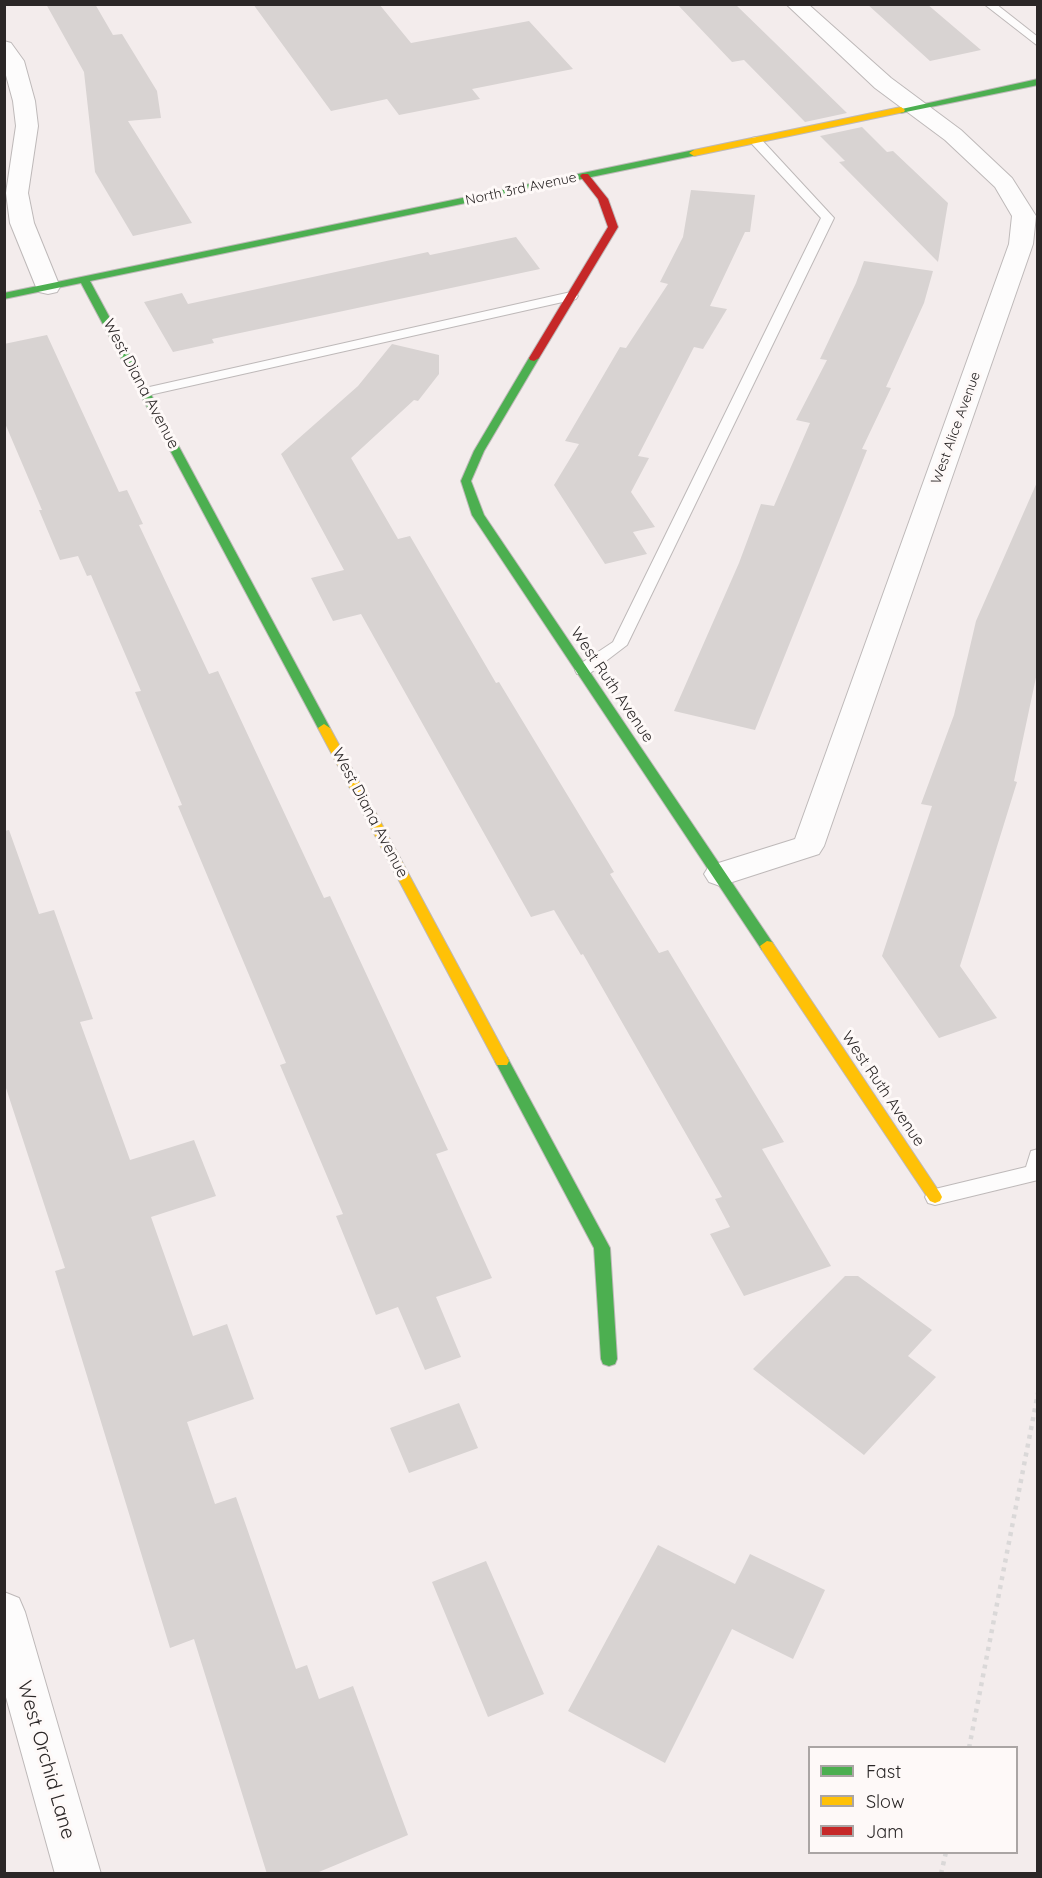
<!DOCTYPE html>
<style>
body{margin:0}
#map{position:relative;width:1042px;height:1878px;overflow:hidden;background:#f3ecec;font-family:Quicksand,sans-serif}
canvas{display:block}
.frame{position:absolute;inset:0;border:6px solid #2b2727;pointer-events:none}
.legend{position:absolute;left:808px;top:1746px;width:210px;height:108px;box-sizing:border-box;background:#fef9f8;border:2px solid #aaa5a4;margin:0;padding:8px 10px;list-style:none;font-size:18px;color:#2b2727}
.legend li{display:flex;align-items:center;gap:12px;height:30px}
.legend b{width:30px;border:2px solid #aaa5a4}
</style>
<div id="map">
<canvas width="1042" height="1878"></canvas>
<div class="frame"></div>
<ul class="legend">
<li><b style="height:8px;background:#4caf50"></b>Fast</li>
<li><b style="height:8px;background:#ffc107"></b>Slow</li>
<li><b style="height:8px;background:#c62828"></b>Jam</li>
</ul>
</div>
<script>
const ctx = document.querySelector('canvas').getContext('2d');
ctx.lineJoin = 'round';
function paint(path, color) {
  ctx.fillStyle = color;
  ctx.fill(path, 'evenodd');
}
function shape(rows) {
  const path = new Path2D();
  for (const r of rows) {
    path.moveTo(r[0], r[1]);
    for (let i = 2; i < r.length; i += 2) path.lineTo(r[i], r[i + 1]);
  }
  return path;
}
function trace(path, color, width, dash) {
  ctx.strokeStyle = color;
  ctx.lineWidth = width;
  ctx.lineCap = dash ? 'butt' : 'round';
  ctx.setLineDash(dash || []);
  ctx.stroke(path);
}
function write(font, color, halo, rows, align = 'center') {
  ctx.font = font + ' Quicksand,sans-serif';
  ctx.lineWidth = 6;
  ctx.setLineDash([]);
  ctx.textBaseline = 'middle';
  ctx.strokeStyle = halo;
  ctx.fillStyle = color;
  for (const [text, x, y, turn = 0] of rows) {
    ctx.save();
    ctx.translate(x, y);
    ctx.rotate((+turn || 0) * Math.PI / 180);
    ctx.textAlign = isNaN(turn) ? turn : align;
    if (halo) ctx.strokeText(text, 0, 0);
    ctx.fillText(text, 0, 0);
    ctx.restore();
  }
}
const building = shape([
 [46,4,95,4,113,35,122,34,157,91,161,118,128,121,192,223,133,236,95,172,84,72],
 [253,4,379,4,411,43,529,21,573,69,472,89,480,99,399,115,387,99,331,111],
 [677,4,735,4,847,113,805,122,744,60,732,62],
 [867,4,927,4,981,50,930,61],
 [862,127,887,152,893,151,948,203,938,262,839,162,845,161,820,136],
 [691,190,755,195,750,232,745,232,710,306,727,309,703,349,694,347,638,456,649,458,631,492,655,527,633,532,647,554,605,564,554,485,579,444,565,441,620,347,626,348,668,284,660,282,683,237],
 [516,237,540,269,212,339,214,343,173,352,144,302,182,293,188,304,428,252,430,255],
 [864,261,933,271,924,303,886,387,891,388,862,449,867,450,755,730,674,711,739,563,761,504,774,506,810,423,796,420,827,360,820,359,856,283],
 [47,335,119,492,127,490,143,524,139,525,209,674,218,671,324,898,330,896,448,1150,436,1154,492,1278,436,1297,461,1357,425,1370,398,1307,376,1315,336,1216,343,1214,280,1065,286,1063,178,806,182,805,135,692,141,691,91,575,87,576,78,556,60,560,39,510,42,510,4,421,4,344],
 [392,344,439,355,439,374,418,401,414,400,351,458,398,539,410,536,496,683,499,682,614,872,610,874,659,953,668,950,784,1142,762,1149,831,1266,744,1296,710,1234,730,1227,715,1199,722,1197,583,954,581,955,554,910,531,917,361,614,333,621,311,578,344,570,281,454,358,386],
 [1038,480,1038,668,1014,781,1017,782,960,966,997,1018,939,1038,882,956,932,806,921,804,954,715,976,621],
 [9,830,39,914,54,910,93,1019,80,1022,130,1160,194,1140,216,1196,151,1217,193,1336,227,1324,254,1399,187,1422,215,1504,236,1497,296,1669,307,1665,319,1699,353,1686,408,1835,314,1874,267,1874,194,1639,170,1648,55,1271,65,1268,4,1082,4,831],
 [845,1276,858,1276,932,1330,908,1356,936,1377,864,1455,753,1369],
 [459,1403,478,1448,409,1473,390,1428],
 [658,1545,735,1584,750,1554,825,1590,793,1659,732,1629,665,1763,568,1711],
 [486,1561,544,1694,488,1717,432,1582]
]);
const path = shape([
 [969,1748,1038,1393],
 [941,1874,946,1852]
]);
const lane = shape([
 [984,4,996,4,1038,37,1038,46,984,4],
 [756,137,760,138,834,218,627,645,589,674,577,674,575,670,577,666,613,642,821,218,752,144,752,138,756,137],
 [571,292,578,296,576,299,145,396,138,392,145,388,571,292],
 [1038,1149,1038,1180,935,1205,928,1203,925,1197,928,1191,935,1189,1026,1167,1031,1151,1038,1149]
]);
const street = shape([
 [786,4,808,4,891,78,961,130,1012,178,1036,216,1033,244,824,846,819,854,720,886,709,882,704,874,709,866,795,839,1009,244,1012,216,995,187,945,140,875,88,786,4],
 [4,41,11,43,24,61,35,101,38,126,28,193,34,223,60,287,57,292,48,294,39,292,36,287,10,223,6,193,16,126,13,101,4,68,4,41],
 [4,1592,19,1598,25,1612,101,1874,55,1874,4,1690,4,1592]
]);
const fast = shape([
 [1038,79,1038,85,901,113,897,110,1038,79],
 [694,150,697,151,697,155,90,281,330,728,324,732,318,728,81,283,4,299,4,293,694,150],
 [534,355,539,358,484,451,471,481,484,515,772,942,774,946,772,950,762,950,472,515,461,481,474,451,529,358,534,355],
 [502,1055,507,1057,610,1248,617,1359,615,1364,609,1366,603,1364,601,1359,594,1248,495,1061,497,1057,502,1055]
]);
const slow = shape([
 [901,107,905,110,904,112,694,156,689,153,694,150,901,107],
 [324,724,330,728,507,1057,509,1061,507,1065,497,1065,318,728,324,724],
 [767,941,772,942,940,1193,942,1197,940,1201,935,1203,930,1201,762,950,760,946,767,941]
]);
const jam = shape([
 [582,174,588,174,608,199,618,227,539,358,534,361,530,360,529,358,608,227,598,199,580,176,582,174]
]);
const farStreetnames = [
 ["North 3rd Avenue",521,189,-12],
 ["West Alice Avenue",956,428,-70]
];
const streetNames = [
 ["West Diana Avenue",141,384,62],
 ["West Ruth Avenue",612,685,56],
 ["West Diana Avenue",370,813,62],
 ["West Ruth Avenue",883,1089,56]
];
const nearStreetnames = [
 ["West Orchid Lane",46,1760,74]
];
paint(building, '#d8d3d2');
trace(lane, '#beb9b9', 2);
trace(street, '#beb9b9', 2);
trace(fast, '#beb9b9', 2);
trace(slow, '#beb9b9', 2);
trace(jam, '#beb9b9', 2);
trace(path, '#dad8d8', 4.5, [4, 5]);
paint(lane, '#fdfcfc');
paint(street, '#fdfcfc');
paint(fast, '#4caf50');
paint(slow, '#ffc107');
paint(jam, '#c62828');
write('14px', '#2b2727', '#fef9f8', farStreetnames);
write('16px', '#2b2727', '#fef9f8', streetNames);
write('20px', '#2b2727', '#fef9f8', nearStreetnames);
</script>
